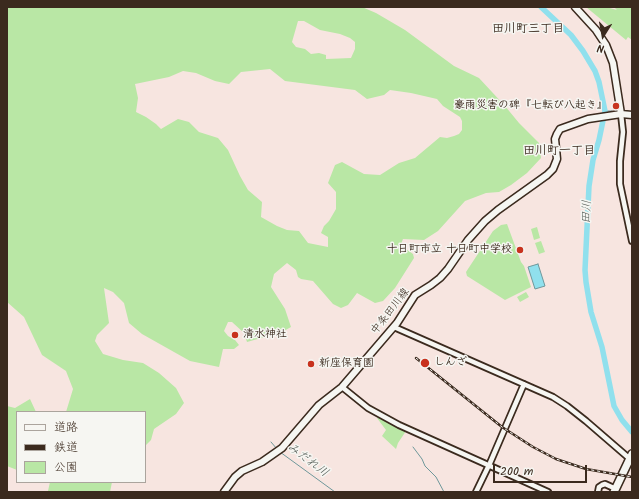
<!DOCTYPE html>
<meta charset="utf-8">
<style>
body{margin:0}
#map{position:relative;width:639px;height:499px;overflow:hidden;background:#f7e5e0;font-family:Kalam,"Klee One",sans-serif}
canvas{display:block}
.frame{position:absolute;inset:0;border:8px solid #3b2a1e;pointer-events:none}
.legend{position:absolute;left:16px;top:411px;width:130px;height:72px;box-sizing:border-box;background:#f6f6f2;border:1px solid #aba49d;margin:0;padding:5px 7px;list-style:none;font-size:12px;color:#3b2a1e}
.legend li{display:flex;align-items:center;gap:8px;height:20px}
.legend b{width:20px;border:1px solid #aba49d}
.north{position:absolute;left:583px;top:16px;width:40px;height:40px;-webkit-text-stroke:3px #f6f6f2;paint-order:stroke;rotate:191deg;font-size:11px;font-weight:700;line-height:16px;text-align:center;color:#3b2a1e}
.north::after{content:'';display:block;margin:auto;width:14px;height:18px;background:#3b2a1e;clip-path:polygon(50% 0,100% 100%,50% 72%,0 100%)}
.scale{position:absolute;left:493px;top:465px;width:94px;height:18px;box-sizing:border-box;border:2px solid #3b2a1e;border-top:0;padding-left:5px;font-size:12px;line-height:14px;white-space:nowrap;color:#3b2a1e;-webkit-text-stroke:3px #f6f6f2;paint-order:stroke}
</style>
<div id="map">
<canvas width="639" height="499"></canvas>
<div class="frame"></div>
<ul class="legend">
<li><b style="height:5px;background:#f6f6f2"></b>道路</li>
<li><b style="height:5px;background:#3b2a1e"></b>鉄道</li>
<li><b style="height:11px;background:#b9e7a5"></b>公園</li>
</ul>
<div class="north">N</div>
<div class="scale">200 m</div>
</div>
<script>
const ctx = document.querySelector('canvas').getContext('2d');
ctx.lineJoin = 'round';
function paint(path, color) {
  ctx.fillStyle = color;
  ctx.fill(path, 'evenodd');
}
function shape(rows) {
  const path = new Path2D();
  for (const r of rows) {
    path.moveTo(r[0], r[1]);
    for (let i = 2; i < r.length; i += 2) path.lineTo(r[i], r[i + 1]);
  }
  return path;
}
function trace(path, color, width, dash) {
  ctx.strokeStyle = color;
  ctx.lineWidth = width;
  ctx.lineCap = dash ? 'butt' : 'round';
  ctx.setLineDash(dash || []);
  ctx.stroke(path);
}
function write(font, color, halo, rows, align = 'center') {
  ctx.font = font + ' Kalam,"Klee One",sans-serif';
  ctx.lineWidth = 3;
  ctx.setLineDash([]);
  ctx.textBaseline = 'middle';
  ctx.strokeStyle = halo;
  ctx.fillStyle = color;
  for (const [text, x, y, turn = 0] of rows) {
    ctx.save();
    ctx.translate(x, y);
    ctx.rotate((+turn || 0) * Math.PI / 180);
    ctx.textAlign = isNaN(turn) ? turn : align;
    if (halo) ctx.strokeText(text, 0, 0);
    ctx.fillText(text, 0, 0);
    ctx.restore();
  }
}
const green = shape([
 [7,7,362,7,376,13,405,30,454,66,479,78,505,106,519,123,539,143,541,158,527,173,511,185,499,192,486,193,465,201,438,231,424,240,403,239,401,244,406,249,413,254,414,258,395,288,383,301,375,303,357,293,348,305,341,308,333,304,313,281,301,279,298,277,296,270,287,263,274,274,271,287,285,309,291,327,282,332,247,342,244,333,232,322,228,322,224,331,228,336,235,340,239,345,234,349,223,349,219,367,190,361,142,334,129,323,124,303,113,292,104,288,109,323,97,335,95,341,103,354,123,360,143,363,159,373,176,388,184,403,176,414,154,429,151,440,145,446,145,412,66,412,73,389,66,371,42,355,24,317,7,302],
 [298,21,304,21,320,30,340,34,350,38,355,42,355,49,351,58,326,59,326,55,319,53,311,54,305,49,296,47,292,42],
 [270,69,285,81,355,90,367,99,384,95,390,90,411,93,437,99,443,106,460,117,462,121,462,130,459,134,454,136,447,138,440,137,415,158,399,163,380,175,364,174,342,162,335,165,328,183,336,192,336,209,329,221,324,226,321,233,328,237,328,247,308,243,299,231,287,230,277,226,261,217,262,202,248,190,240,176,228,150,218,138,199,132,189,122,178,119,161,129,156,124,146,117,136,112,138,98,135,84,169,77,183,71,196,73,215,81,229,84,241,72],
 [586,7,606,7,617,10,614,7,632,7,632,40,628,37,626,40],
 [507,224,521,262,524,266,531,287,505,300,467,276,466,272,493,231,501,225],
 [537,227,540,238,534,240,531,229],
 [541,241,545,252,539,254,535,243],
 [526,292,529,297,520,302,517,297],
 [30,399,36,412,17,412,17,470,7,466,7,406,15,408],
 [379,417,406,431,398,443,396,449,382,436,386,430,377,418],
 [50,482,112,482,110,492,50,492,48,491]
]);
const water = shape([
 [538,264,545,286,535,289,528,267,538,264]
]);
const stream = shape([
 [605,111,612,111],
 [627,111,632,112],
 [271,442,277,449],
 [413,447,422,459,425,466,436,477,444,492],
 [280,452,335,492]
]);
const river = shape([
 [541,7,571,35,583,51,595,71,599,82,605,111,599,140,593,160,589,186,585,270,586,282,591,312,602,347,614,406,622,420,632,432]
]);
const minor = shape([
 [621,114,623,132,620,161,620,184,632,241],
 [394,327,553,397,567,406,586,421,630,459],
 [342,387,368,408,399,425,548,492],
 [476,492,490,463,524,384],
 [598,492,599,487,602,485,605,484,616,489]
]);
const major = shape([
 [575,7,596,30,606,45,613,63,621,114,632,115],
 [224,492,235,477,242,471,262,462,282,448,319,405,342,387,397,323,415,295,431,285,440,278,448,269,468,240,485,221,498,210,547,175,553,169,557,159,555,139,557,134,560,129,588,119,621,114]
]);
const highway = shape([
 [614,492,632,454]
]);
const rail = shape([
 [416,358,502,427,533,447,556,459,586,469,632,477]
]);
const markers = [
 [616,106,4,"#c8321e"],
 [520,250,4,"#c8321e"],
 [235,335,4,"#c8321e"],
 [425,363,5,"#c8321e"],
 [311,364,4,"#c8321e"]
];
const poiNames = [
 ["豪雨災害の碑『七転び八起き』",608,106,"right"],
 ["十日町市立 十日町中学校",512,250,"right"],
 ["清水神社",243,335],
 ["しんざ",434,363],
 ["新座保育園",319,364]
];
const streetNames = [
 ["中条田川線",391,312,-52]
];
const neighbourhoodNames = [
 ["田川町三丁目",528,30],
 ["田川町一丁目",559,152]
];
const waterNames = [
 ["田川",588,212,-88],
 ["みだれ川",307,461,37]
];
paint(green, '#b9e7a5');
paint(water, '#90e0ed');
trace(water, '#6e979a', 1);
trace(stream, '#6e979a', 1);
trace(river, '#90e0ed', 5.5);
trace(minor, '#3b2a1e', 8);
trace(major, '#3b2a1e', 9);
trace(highway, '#3b2a1e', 10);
trace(minor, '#f6f6f2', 4.5);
trace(major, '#f6f6f2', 6);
trace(highway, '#f6f6f2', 7);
trace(rail, '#3b2a1e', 2.5);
trace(rail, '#f6f6f2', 1, [3]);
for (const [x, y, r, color] of markers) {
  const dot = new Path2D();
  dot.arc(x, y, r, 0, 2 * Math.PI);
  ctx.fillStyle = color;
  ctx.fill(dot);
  trace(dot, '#f6f6f2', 1.5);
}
write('bold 11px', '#3b2a1e', '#f6f6f2', poiNames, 'left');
write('11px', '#3b2a1e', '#f6f6f2', streetNames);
write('bold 12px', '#3b2a1e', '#f6f6f2', neighbourhoodNames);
write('italic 12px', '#505852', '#f6f6f2', waterNames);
</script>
